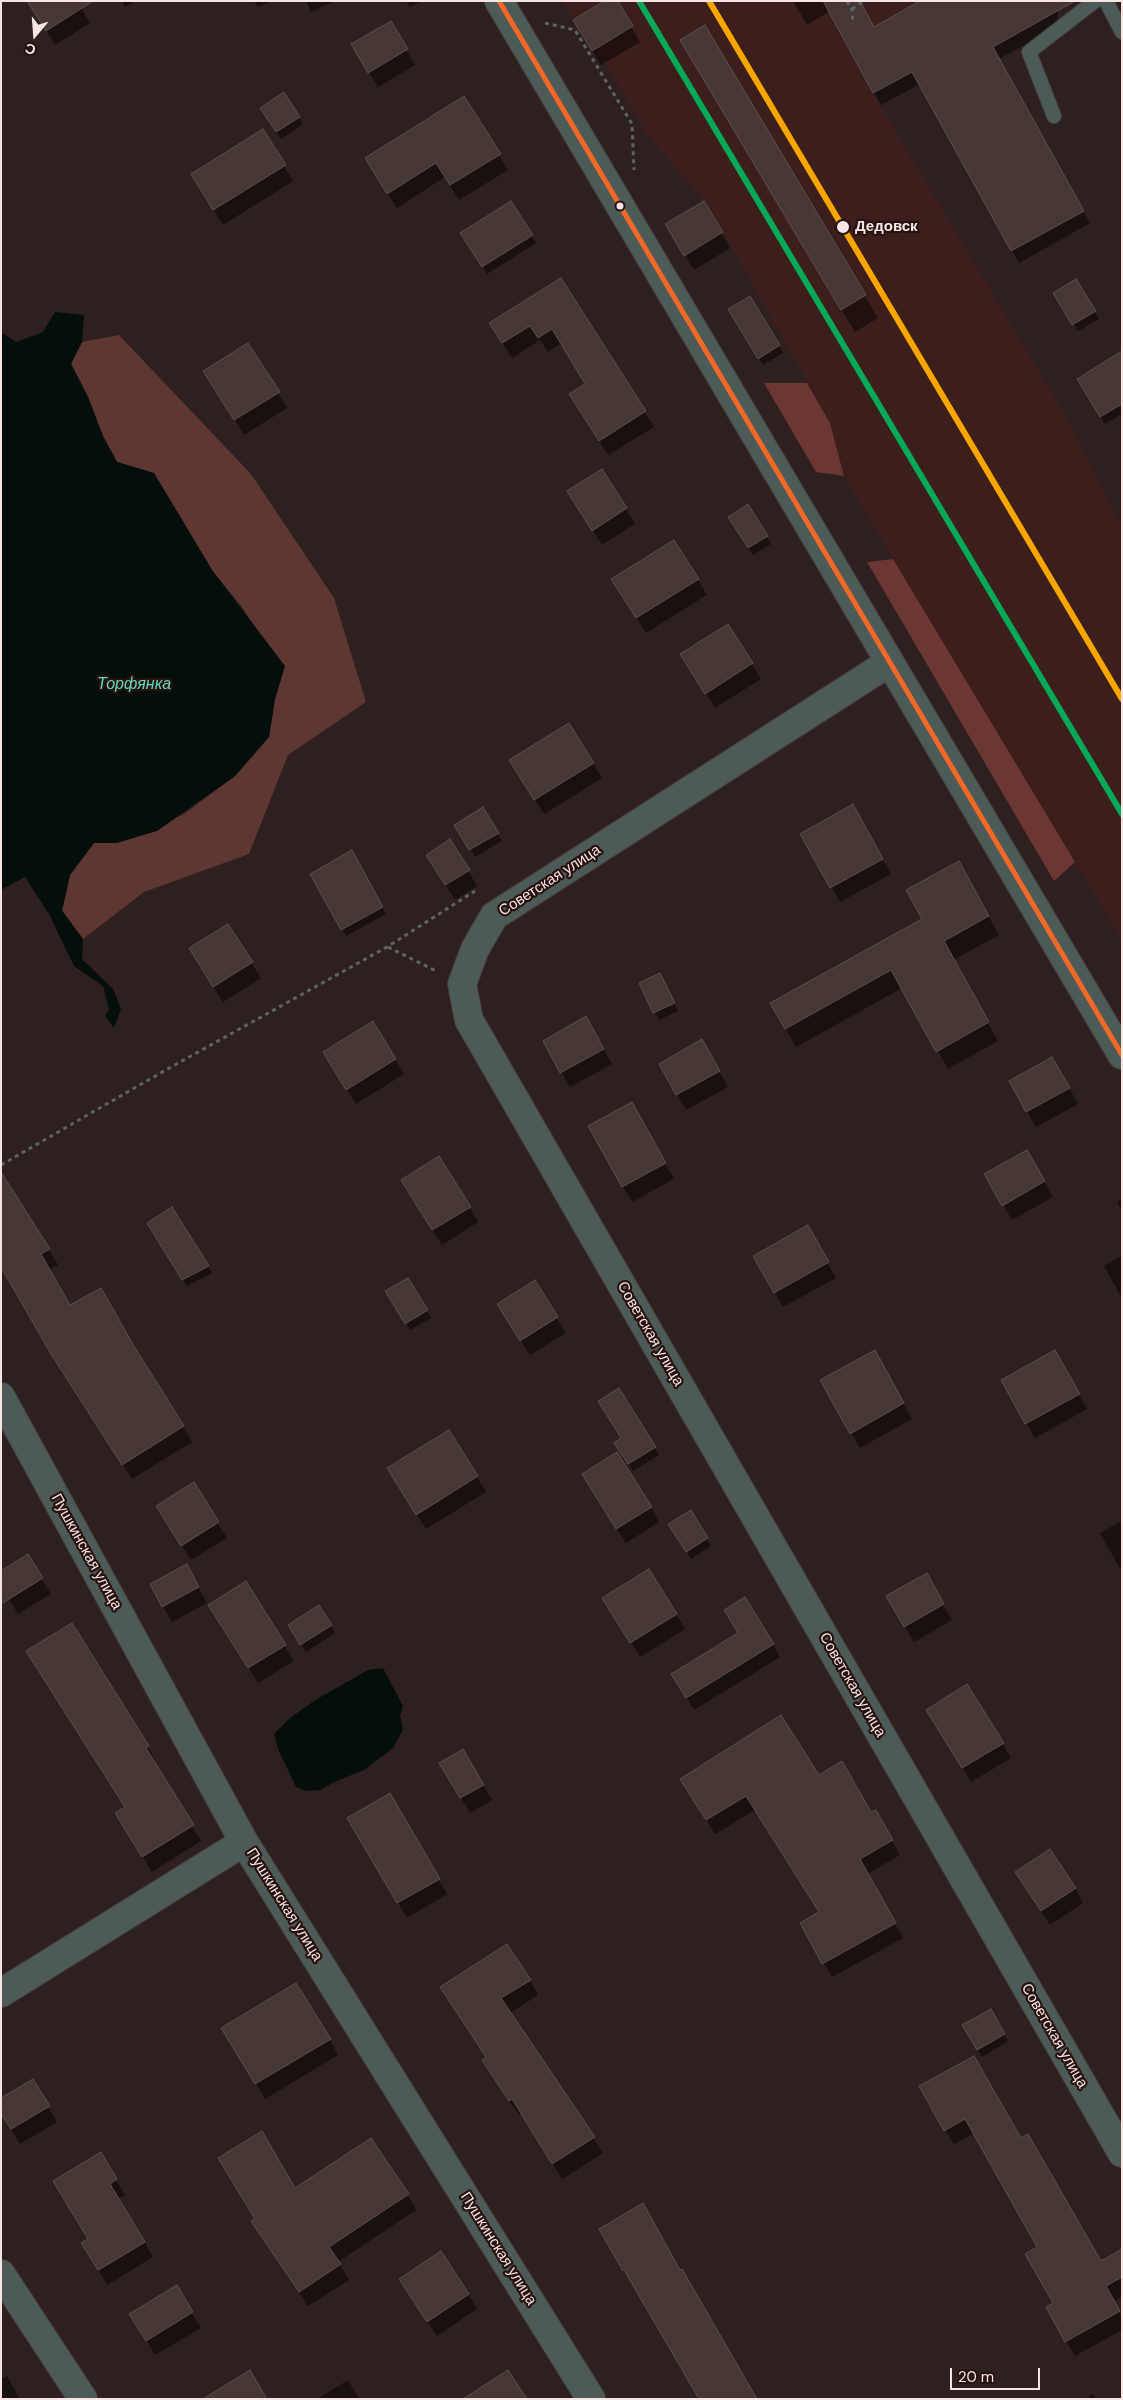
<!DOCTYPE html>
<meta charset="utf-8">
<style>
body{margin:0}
#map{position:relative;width:1123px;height:2400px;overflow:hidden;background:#2d201e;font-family:"DM Sans",sans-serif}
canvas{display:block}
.frame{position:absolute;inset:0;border:2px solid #f6e5e3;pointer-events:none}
.north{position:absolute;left:10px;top:10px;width:50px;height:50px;-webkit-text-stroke:4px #28120f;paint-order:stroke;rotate:198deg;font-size:14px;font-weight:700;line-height:20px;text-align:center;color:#f6e5e3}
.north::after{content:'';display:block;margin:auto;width:18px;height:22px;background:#f6e5e3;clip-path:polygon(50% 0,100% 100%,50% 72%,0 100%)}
.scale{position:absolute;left:950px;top:2368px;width:90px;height:22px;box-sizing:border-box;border:2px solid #f6e5e3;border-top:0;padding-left:6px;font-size:15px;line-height:18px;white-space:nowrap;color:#f6e5e3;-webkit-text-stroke:4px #28120f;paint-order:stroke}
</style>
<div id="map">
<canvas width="1123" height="2400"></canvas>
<div class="frame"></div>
<div class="north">С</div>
<div class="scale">20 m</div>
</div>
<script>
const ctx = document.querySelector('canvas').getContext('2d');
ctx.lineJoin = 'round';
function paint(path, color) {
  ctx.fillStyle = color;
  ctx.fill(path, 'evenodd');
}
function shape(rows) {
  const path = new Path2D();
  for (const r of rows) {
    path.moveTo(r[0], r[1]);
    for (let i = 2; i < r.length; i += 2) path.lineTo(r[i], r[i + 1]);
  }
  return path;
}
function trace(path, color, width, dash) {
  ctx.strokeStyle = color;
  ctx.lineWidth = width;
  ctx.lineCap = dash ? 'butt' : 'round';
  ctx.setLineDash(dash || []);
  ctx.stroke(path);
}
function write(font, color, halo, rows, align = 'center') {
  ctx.font = font + ' "DM Sans",sans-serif';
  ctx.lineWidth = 4.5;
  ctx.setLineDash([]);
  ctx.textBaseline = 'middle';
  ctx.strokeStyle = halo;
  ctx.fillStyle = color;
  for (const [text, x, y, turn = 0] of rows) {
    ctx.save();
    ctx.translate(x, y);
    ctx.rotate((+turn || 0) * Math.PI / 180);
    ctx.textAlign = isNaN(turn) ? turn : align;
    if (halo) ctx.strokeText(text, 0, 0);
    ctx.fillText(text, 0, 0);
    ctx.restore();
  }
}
const built = shape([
 [562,1,920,1,878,33,868,16,839,31,873,93,1065,414,1122,527,1122,940,845,478,830,423,723,232,704,201,647,134,596,48,592,51]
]);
const green = shape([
 [119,335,251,474,334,598,366,702,288,755,249,854,144,892,83,939,62,910,70,875,94,843,117,843,184,814,235,776,269,737,275,699,283,672,242,607,214,573,154,473,117,462,103,436,88,397,71,363,82,342]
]);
const forest = shape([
 [764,383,807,383,830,423,844,476,816,472],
 [893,559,1075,862,1054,881,867,562]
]);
const water = shape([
 [55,312,84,315,82,342,71,364,88,397,103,436,117,462,154,473,212,570,285,666,275,699,269,737,235,776,157,831,117,843,94,843,70,875,62,911,83,939,82,959,113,989,121,1009,114,1028,105,1016,109,1009,103,986,74,966,49,914,25,877,1,890,1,332,16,342,43,332],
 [383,1668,403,1706,400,1716,403,1730,393,1748,364,1770,334,1782,320,1790,306,1791,296,1787,278,1749,274,1734,290,1718,317,1699,368,1670]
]);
const shadow = shape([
 [28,1,77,1,90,23,55,45],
 [122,1,136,1,125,7],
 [254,1,271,1,258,7],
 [306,1,335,1,311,12],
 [406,1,421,1,410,7],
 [616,1,640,42,601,65,583,35],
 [793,1,859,1,874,29,1059,1,1057,24,1052,30,999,59,1090,223,1019,263,920,84,881,105,830,11,807,25],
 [390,22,415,65,378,87,353,45],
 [705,26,878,318,855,332,695,63],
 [464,98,508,170,459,200,445,177,397,208,375,174],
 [266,115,299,117,303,124,281,139],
 [262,131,293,181,223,225,201,190],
 [703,203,730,248,694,270,667,225],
 [462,233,532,236,536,243,487,274],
 [560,280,654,427,608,455,579,409,586,385,561,343,548,352,540,340,512,358,499,338],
 [1076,281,1099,319,1078,331,1055,294],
 [750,298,783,353,763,365,730,310],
 [248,344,287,408,244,435,214,386],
 [1122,365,1122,414,1105,424,1078,379],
 [602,470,635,524,602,545,578,506],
 [748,505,771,544,753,555,734,525],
 [674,541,707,595,646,633,622,594],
 [728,625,761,679,715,708,691,669],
 [593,763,602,778,544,814,520,776],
 [852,806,891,874,840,902,802,834],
 [483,809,502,841,475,857,456,825],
 [450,841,477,886,455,900,437,870],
 [351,852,386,914,346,936,311,875],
 [958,863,999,935,953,960,998,1041,948,1069,902,988,796,1047,772,1004,924,920],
 [228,926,261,978,223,1002,199,964],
 [664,982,678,1011,659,1020,641,984],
 [586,1018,612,1064,570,1087,544,1041],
 [702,1041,728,1087,686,1110,660,1064],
 [1052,1058,1078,1104,1036,1127,1010,1081],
 [395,1059,404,1074,356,1104,333,1068],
 [631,1104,674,1179,632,1202,590,1127],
 [1027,1151,1053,1197,1012,1220,986,1175],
 [411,1195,469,1207,478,1222,442,1245],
 [1,1199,49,1250,58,1265,49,1270,70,1307,101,1289,192,1442,132,1479,62,1370,1,1267],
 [1122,1199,1122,1211,1117,1202],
 [149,1223,208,1266,212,1273,187,1286],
 [807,1227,836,1278,783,1307,754,1256],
 [1122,1256,1122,1298,1104,1266],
 [408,1279,431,1318,410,1330,387,1292],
 [534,1282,566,1333,530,1355,507,1319],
 [1055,1351,1087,1409,1035,1438,1002,1380],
 [874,1352,912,1419,860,1448,822,1381],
 [619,1389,659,1455,633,1471,620,1450,623,1439],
 [477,1477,486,1492,426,1529,397,1484],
 [194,1484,227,1538,191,1560,167,1521],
 [592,1489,651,1507,659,1522,626,1543],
 [690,1512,711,1546,691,1559,670,1524],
 [1122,1521,1122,1572,1100,1533],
 [926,1575,952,1620,914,1642,888,1596],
 [42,1579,51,1594,18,1614,1,1586],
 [195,1581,207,1603,172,1622,163,1606],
 [246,1583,294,1661,258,1683,219,1620],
 [319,1607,335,1633,306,1652,293,1633],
 [613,1613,676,1614,685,1629,640,1657],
 [773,1644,780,1657,694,1710,680,1687],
 [37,1666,148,1747,156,1762,154,1764,201,1841,152,1872,125,1828,126,1807],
 [936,1724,1002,1743,1011,1758,971,1782],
 [463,1751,492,1800,470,1813,441,1764],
 [819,1777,871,1814,875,1812,900,1855,867,1874,903,1938,832,1977,801,1923,820,1913,755,1810,715,1834,690,1793],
 [389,1795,447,1894,407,1918,349,1818],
 [1026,1888,1075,1888,1083,1903,1050,1925],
 [530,1980,538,1995,510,2013,603,2153,562,2179,522,2113,519,2115,492,2075,487,2058,450,2002],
 [990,2010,1008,2041,982,2057,964,2025],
 [330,2040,338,2055,265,2099,232,2043],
 [33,2080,57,2122,20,2144,1,2112],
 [921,2086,1020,2140,1100,2262,1122,2250,1122,2297,1113,2302,1122,2317,1122,2330,1075,2356,1047,2307,1055,2303,1038,2248,974,2133,954,2145],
 [100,2154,125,2195,118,2199,90,2240],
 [295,2189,408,2195,416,2210,338,2262,349,2280,308,2306,262,2237],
 [145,2243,153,2257,107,2285,99,2271],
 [176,2287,201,2328,155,2355,140,2329],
 [468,2294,477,2309,437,2336,409,2295],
 [7,2376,20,2399,1,2399,1,2379],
 [348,2380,359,2399,317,2399],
 [1093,2394,1096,2399,1085,2399]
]);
const building = shape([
 [27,1,93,1,46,31,27,1],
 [604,1,618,1,633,26,592,51,573,20,604,1],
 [823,1,860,1,874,27,920,1,1075,1,993,47,1084,211,1011,251,912,72,873,93,823,1],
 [391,21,408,49,368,73,351,44,391,21],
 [705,25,866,295,841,310,680,40,705,25],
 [284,92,300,117,276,132,260,108,284,92],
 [464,96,501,154,450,185,436,163,387,194,365,158,464,96],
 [263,129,286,165,213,210,191,174,263,129],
 [511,201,533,235,482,267,460,233,511,201],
 [704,201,723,232,684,256,665,224,704,201],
 [561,278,646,411,599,441,569,394,585,384,552,329,538,338,530,326,502,343,489,323,561,278],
 [1076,279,1096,311,1072,325,1053,293,1076,279],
 [750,296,780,345,758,359,728,309,750,296],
 [248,343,280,392,234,420,203,371,248,343],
 [1122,351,1122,404,1100,417,1077,379,1122,351],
 [602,469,627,508,592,531,567,491,602,469],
 [748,504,768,536,748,548,728,517,748,504],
 [674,540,699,579,636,618,611,579,674,540],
 [728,624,753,663,705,694,680,654,728,624],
 [569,723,594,763,534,800,509,760,569,723],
 [853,804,883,859,830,888,800,834,853,804],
 [483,807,499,833,469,850,454,825,483,807],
 [450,839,470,870,445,885,426,855,450,839],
 [352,850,383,907,341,930,310,874,352,850],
 [959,861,989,916,944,941,989,1022,936,1052,891,970,785,1029,770,1003,922,919,906,890,959,861],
 [228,924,253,962,213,987,189,948,228,924],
 [660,973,675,1003,653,1013,639,983,660,973],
 [586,1016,604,1049,560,1073,543,1041,586,1016],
 [373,1021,396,1059,346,1090,323,1052,373,1021],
 [702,1039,720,1071,676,1095,659,1064,702,1039],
 [1052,1057,1070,1088,1026,1112,1009,1081,1052,1057],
 [632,1102,666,1163,622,1187,588,1126,632,1102],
 [1027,1150,1045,1181,1002,1206,984,1174,1027,1150],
 [439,1156,471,1207,432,1230,401,1180,439,1156],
 [1,1172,50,1249,41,1254,70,1305,101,1288,134,1346,184,1426,122,1465,51,1354,1,1267,1,1172],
 [172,1207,209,1266,182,1280,147,1223,172,1207],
 [808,1225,829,1262,774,1293,753,1256,808,1225],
 [408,1278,428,1310,405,1324,385,1291,408,1278],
 [535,1280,558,1317,520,1341,497,1304,535,1280],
 [875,1350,904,1403,850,1434,820,1380,875,1350],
 [1055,1350,1080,1394,1025,1424,1001,1380,1055,1350],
 [619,1388,656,1447,628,1464,614,1443,621,1438,598,1401,619,1388],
 [449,1430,478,1476,416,1515,387,1468,449,1430],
 [617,1452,652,1507,616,1529,582,1474,617,1452],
 [194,1482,219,1522,181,1546,156,1506,194,1482],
 [691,1510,708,1538,686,1552,668,1524,691,1510],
 [28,1554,43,1578,1,1604,1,1571,28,1554],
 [187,1564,199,1587,162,1607,150,1584,187,1564],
 [649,1569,677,1614,630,1643,602,1598,649,1569],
 [927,1573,944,1604,904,1627,886,1596,927,1573],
 [246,1581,286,1645,248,1668,208,1605,246,1581],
 [745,1597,774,1644,686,1698,671,1674,738,1633,724,1610,745,1597],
 [319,1605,332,1625,300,1645,288,1625,319,1605],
 [72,1623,149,1746,146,1748,194,1825,142,1857,115,1813,125,1807,26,1651,72,1623],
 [967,1684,1004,1743,962,1768,926,1710,967,1684],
 [781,1715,819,1775,842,1761,871,1812,876,1810,893,1840,860,1859,896,1923,822,1964,800,1923,819,1912,746,1796,706,1820,680,1779,781,1715],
 [463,1749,484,1785,460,1798,439,1763,463,1749],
 [390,1793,440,1879,397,1903,347,1818,390,1793],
 [1050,1849,1076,1888,1041,1911,1015,1872,1050,1849],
 [507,1944,531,1980,501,1998,595,2137,552,2164,512,2099,509,2101,482,2060,486,2057,440,1987,507,1944],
 [296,1983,331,2039,255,2084,221,2028,296,1983],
 [991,2009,1005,2034,977,2050,962,2025,991,2009],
 [974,2056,1021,2138,1028,2134,1101,2261,1122,2249,1122,2277,1106,2286,1120,2311,1065,2342,1046,2307,1053,2303,1025,2254,1037,2247,965,2119,944,2131,919,2086,974,2056],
 [33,2079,50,2106,11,2129,1,2114,1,2098,33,2079],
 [262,2131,295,2188,371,2138,409,2194,329,2247,341,2264,299,2292,251,2221,255,2219,218,2158,262,2131],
 [101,2152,117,2179,110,2184,145,2242,98,2270,81,2243,88,2239,53,2181,101,2152],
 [643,2203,680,2270,682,2269,757,2399,699,2399,624,2270,623,2271,599,2229,643,2203],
 [441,2251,469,2294,427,2322,399,2279,441,2251],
 [177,2285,193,2312,146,2341,129,2314,177,2285],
 [250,2370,267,2399,203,2399,250,2370],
 [508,2370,527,2399,463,2399,508,2370]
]);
const path = shape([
 [847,1,852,9,853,24],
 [852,9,864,1],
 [545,23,575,30,632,124,634,170],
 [388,947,436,971],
 [1,1165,164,1071,387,947,475,891]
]);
const lane = shape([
 [1106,1,1122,32],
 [1054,116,1029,52,1095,1]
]);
const street = shape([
 [499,1,1122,1055],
 [890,662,494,916,475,949,462,984,469,1020,1122,2153],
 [1,1397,244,1842,591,2399],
 [1,1993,244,1842],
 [1,2274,83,2399]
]);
const bus1 = shape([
 [499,1,1122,1055]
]);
const rail1 = shape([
 [639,1,1122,814]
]);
const rail2 = shape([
 [709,1,1122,699]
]);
const markers = [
 [620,206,4.5,"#f6e5e3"],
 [843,227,7,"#f6e5e3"]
];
const stopNames = [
 ["Дедовск",855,227]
];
const streetNames = [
 ["Советская улица",550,881,-33],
 ["Советская улица",650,1334,60],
 ["Пушкинская улица",86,1552,61],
 ["Советская улица",852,1685,60],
 ["Пушкинская улица",284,1905,58],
 ["Советская улица",1054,2036,60],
 ["Пушкинская улица",498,2249,58]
];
const waterNames = [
 ["Торфянка",134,685]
];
paint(built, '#3c1f1c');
paint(green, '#5e3732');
paint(forest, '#6c3732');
paint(water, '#040f0b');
paint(shadow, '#0007');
paint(building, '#463634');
trace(building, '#5b504e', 1);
trace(lane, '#473c3b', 16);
trace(street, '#473c3b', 30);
trace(path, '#5d6461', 3, [4, 4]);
trace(lane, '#4c5b57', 14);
trace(street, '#4c5b57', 28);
trace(bus1, '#f36827', 5);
trace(rail1, '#06aa56', 6);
trace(rail2, '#f7a600', 6);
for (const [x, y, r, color] of markers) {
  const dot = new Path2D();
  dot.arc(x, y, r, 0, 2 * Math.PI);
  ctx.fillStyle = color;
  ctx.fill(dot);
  trace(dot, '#28120f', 2);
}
write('bold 15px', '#f6e5e3', '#28120f', stopNames, 'left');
write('15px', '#f6e5e3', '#28120f', streetNames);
write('italic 16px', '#61d9c2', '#28120f', waterNames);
</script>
